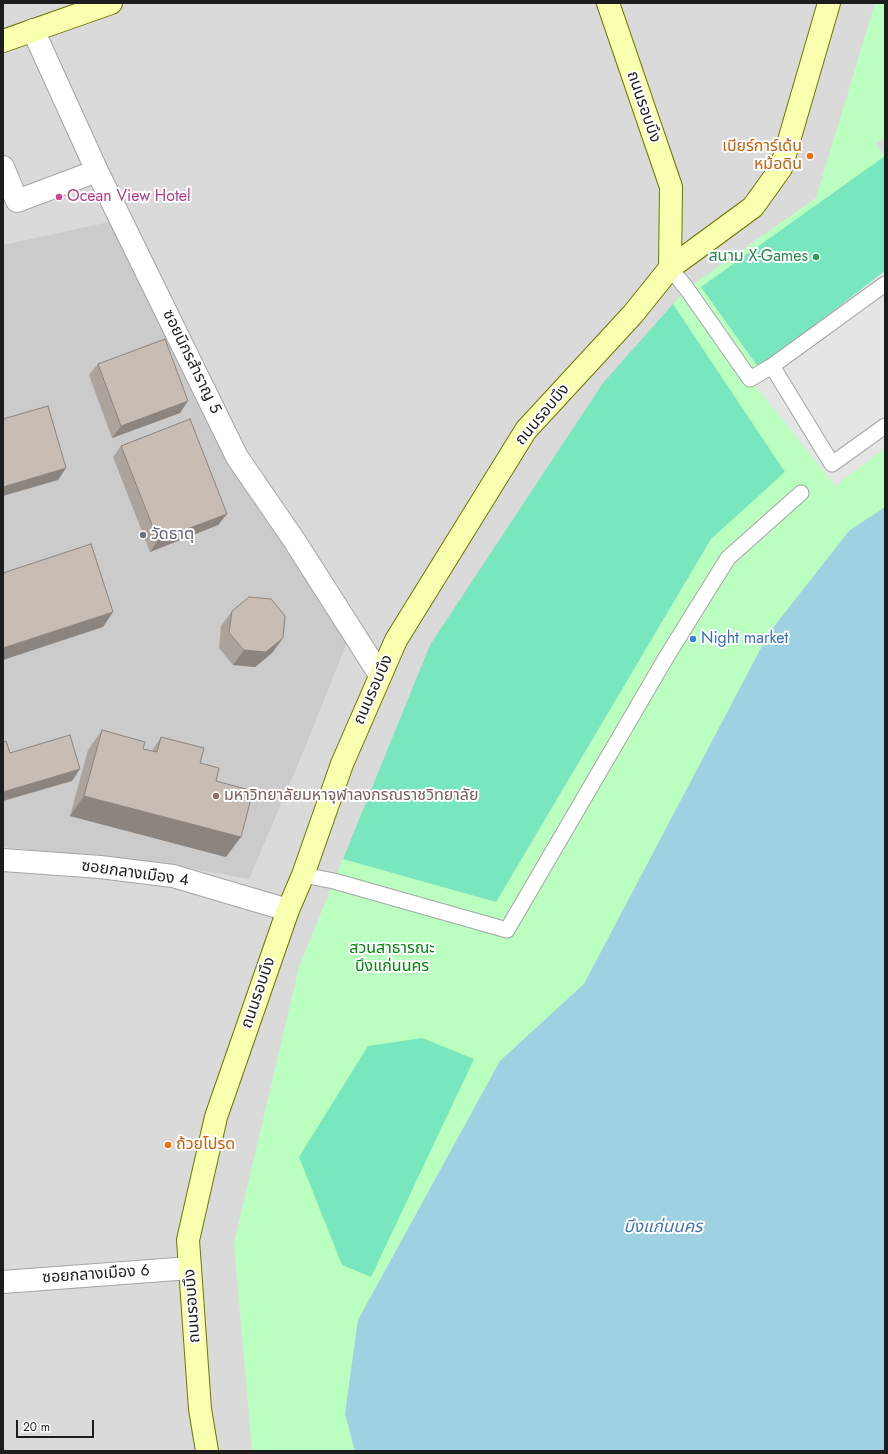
<!DOCTYPE html>
<meta charset="utf-8">
<style>
body{margin:0}
#map{position:relative;width:888px;height:1454px;overflow:hidden;background:#efebe2;font-family:Jost,sans-serif}
canvas{display:block}
.frame{position:absolute;inset:0;border:4px solid #1d1d1d;pointer-events:none}
.scale{position:absolute;left:16px;top:1420px;width:78px;height:18px;box-sizing:border-box;border:2px solid #1d1d1d;border-top:0;padding-left:5px;font-size:12px;line-height:14px;white-space:nowrap;color:#1d1d1d;-webkit-text-stroke:3px #fff;paint-order:stroke}
</style>
<div id="map">
<canvas width="888" height="1454"></canvas>
<div class="frame"></div>
<div class="scale">20 m</div>
</div>
<script>
const ctx = document.querySelector('canvas').getContext('2d');
ctx.lineJoin = 'round';
function paint(path, color) {
  ctx.fillStyle = color;
  ctx.fill(path, 'evenodd');
}
function shape(rows) {
  const path = new Path2D();
  for (const r of rows) {
    path.moveTo(r[0], r[1]);
    for (let i = 2; i < r.length; i += 2) path.lineTo(r[i], r[i + 1]);
  }
  return path;
}
function trace(path, color, width, dash) {
  ctx.strokeStyle = color;
  ctx.lineWidth = width;
  ctx.lineCap = dash ? 'butt' : 'round';
  ctx.setLineDash(dash || []);
  ctx.stroke(path);
}
function write(font, color, halo, rows, align = 'center') {
  ctx.font = font + ' Jost,"Noto Sans Thai",sans-serif';
  ctx.lineWidth = 4;
  ctx.setLineDash([]);
  ctx.textBaseline = 'middle';
  ctx.strokeStyle = halo;
  ctx.fillStyle = color;
  for (const [text, x, y, turn = 0] of rows) {
    ctx.save();
    ctx.translate(x, y);
    ctx.rotate((+turn || 0) * Math.PI / 180);
    ctx.textAlign = isNaN(turn) ? turn : align;
    if (halo) ctx.strokeText(text, 0, 0);
    ctx.fillText(text, 0, 0);
    ctx.restore();
  }
}
const residential = shape([
 [3,3,885,3,885,1451,3,1451]
]);
const religious = shape([
 [114,221,350,635,304,750,249,879,176,866,3,847,3,245]
]);
const park = shape([
 [875,3,885,3,885,137,876,144,885,157,701,287,759,368,835,486,885,448,885,507,849,531,769,633,584,984,500,1061,358,1320,345,1414,355,1451,252,1451,234,1243,299,967,343,859,496,902,711,539,784,472,673,304,687,289,816,198]
]);
const pitch = shape([
 [885,156,885,271,759,368,701,287],
 [673,304,785,472,711,539,496,902,343,859,430,645,603,383],
 [422,1038,474,1059,371,1277,342,1265,299,1157,368,1046]
]);
const parking = shape([
 [885,271,885,448,835,486,750,379,759,368]
]);
const water = shape([
 [885,507,885,1451,355,1451,345,1414,358,1320,500,1061,584,984,769,633,849,531]
]);
const lane = shape([
 [670,268,687,289,750,379,772,366],
 [885,284,772,366,832,464,885,426],
 [303,875,334,881,507,930,667,656,728,558,801,493]
]);
const street = shape([
 [33,30,97,171,237,457,294,540,380,675],
 [3,167,17,201,97,171],
 [3,860,100,867,173,876,288,910],
 [3,1282,190,1268]
]);
const secondary = shape([
 [3,41,111,3],
 [670,268,753,207,781,168,829,3],
 [207,1451,200,1409,188,1240,216,1117,288,910,303,875,342,764,396,640,526,430,633,314,670,268,671,187,608,3]
]);
const wall = shape([
 [98,364,180,413,112,438,89,375],
 [121,446,227,514,218,525,150,552,113,457],
 [232,611,283,638,272,653,255,667,233,665,219,648,221,626],
 [102,730,143,749,152,751,161,737,200,763,216,781,226,857,70,816,88,750]
]);
const shadedWall = shape([
 [188,401,180,413,112,438,121,426],
 [66,468,58,480,3,496,3,487],
 [227,514,218,525,150,552,158,540],
 [113,612,103,627,3,660,3,648],
 [283,638,272,653,255,667,233,665,244,650],
 [80,769,72,781,3,801,3,792],
 [84,796,241,837,226,857,70,816]
]);
const building = shape([
 [165,339,188,401,121,426,98,364,165,339],
 [48,406,66,468,3,487,3,419,48,406],
 [190,419,227,514,158,540,121,446,190,419],
 [91,544,113,612,3,648,3,573,91,544],
 [249,597,271,599,285,616,283,638,266,652,244,650,229,633,232,611,249,597],
 [102,730,145,742,143,749,157,752,161,737,204,748,200,763,219,768,216,781,253,791,241,837,84,796,102,730],
 [70,735,80,769,3,792,3,742,6,741,10,753,70,735]
]);
const markers = [
 [810,156,4,"#e8710a"],
 [59,197,4,"#d1479c"],
 [816,257,4,"#2e9e5b"],
 [143,535,4,"#6b7280"],
 [693,639,4,"#3f7fe0"],
 [216,796,4,"#8d6e63"],
 [168,1145,4,"#e8710a"]
];
const streetNames = [
 ["ถนนรอบบึง",643,107,71],
 ["ซอยนิกรสำราญ 5",191,362,64],
 ["ถนนรอบบึง",543,415,-50],
 ["ถนนรอบบึง",374,690,-66],
 ["ซอยกลางเมือง 4",135,874,8],
 ["ถนนรอบบึง",259,993,-71],
 ["ซอยกลางเมือง 6",96,1275,-4],
 ["ถนนรอบบึง",193,1306,-94]
];
const foodNames = [
 ["เบียร์การ์เด้น",802,147],
 ["หม้อดิน",802,165],
 ["ถ้วยโปรด",176,1145,"left"]
];
const hotelNames = [
 ["Ocean View Hotel",67,197]
];
const leisureNames = [
 ["สนาม X-Games",808,257]
];
const worshipNames = [
 ["วัดธาตุ",151,535]
];
const shopNames = [
 ["Night market",701,639]
];
const educationNames = [
 ["มหาวิทยาลัยมหาจุฬาลงกรณราชวิทยาลัย",224,796]
];
const parkNames = [
 ["สวนสาธารณะ",392,949],
 ["บึงแก่นนคร",392,967]
];
const waterNames = [
 ["บึงแก่นนคร",663,1228]
];
paint(residential, '#dbdada');
paint(religious, '#cbcbcb');
paint(park, '#baffc0');
paint(pitch, '#78e7bd');
paint(parking, '#e5e5e5');
paint(water, '#9ed1e2');
trace(lane, '#a4a4a4', 17);
trace(street, '#a4a4a4', 24);
trace(secondary, '#6a7800', 24);
trace(lane, '#fff', 15);
trace(street, '#fff', 22);
trace(secondary, '#faffb0', 22);
paint(wall, '#aca39c');
paint(shadedWall, '#8c847f');
paint(building, '#c8bdb5');
trace(building, '#8c847f', 1);
for (const [x, y, r, color] of markers) {
  const dot = new Path2D();
  dot.arc(x, y, r, 0, 2 * Math.PI);
  ctx.fillStyle = color;
  ctx.fill(dot);
  trace(dot, '#fff', 1.5);
}
write('16px', '#1d1d1d', '#fff', streetNames);
write('16px', '#c56008', '#fff', foodNames, 'right');
write('16px', '#b23c85', '#fff', hotelNames, 'left');
write('16px', '#27864d', '#fff', leisureNames, 'right');
write('16px', '#5b616d', '#fff', worshipNames, 'left');
write('16px', '#366cbe', '#fff', shopNames, 'left');
write('16px', '#785e54', '#fff', educationNames, 'left');
write('16px', '#01860e', '#fff', parkNames);
write('italic 17px', '#3f75ae', '#fff', waterNames);
</script>
